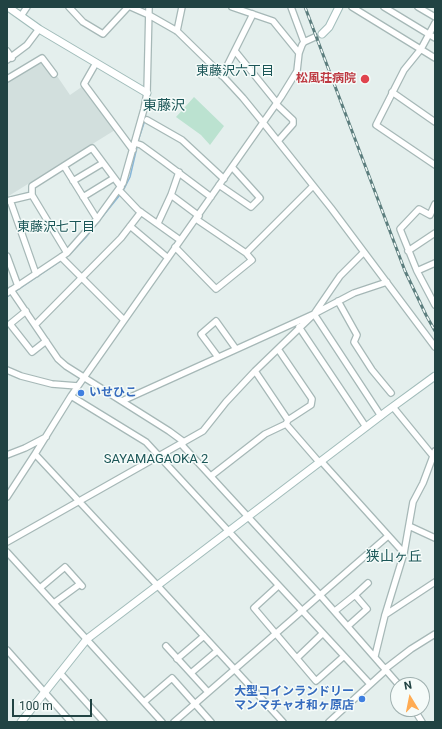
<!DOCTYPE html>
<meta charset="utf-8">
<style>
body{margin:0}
#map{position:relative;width:442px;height:729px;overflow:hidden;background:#e4efed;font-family:Roboto,sans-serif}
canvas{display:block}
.frame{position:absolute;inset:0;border:8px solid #214343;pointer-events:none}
.north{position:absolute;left:390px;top:677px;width:40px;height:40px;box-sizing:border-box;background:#f5fbf9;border:1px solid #a0b1b0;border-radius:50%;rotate:350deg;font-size:11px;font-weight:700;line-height:16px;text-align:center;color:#214343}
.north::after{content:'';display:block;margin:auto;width:14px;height:18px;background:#ffab52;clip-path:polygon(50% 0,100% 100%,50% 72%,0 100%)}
.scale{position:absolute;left:12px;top:699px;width:80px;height:18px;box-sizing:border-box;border:2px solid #214343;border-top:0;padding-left:5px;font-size:12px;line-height:14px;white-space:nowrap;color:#214343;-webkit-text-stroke:3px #f5fbf9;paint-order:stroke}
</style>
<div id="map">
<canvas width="442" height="729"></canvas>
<div class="frame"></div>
<div class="north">N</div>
<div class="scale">100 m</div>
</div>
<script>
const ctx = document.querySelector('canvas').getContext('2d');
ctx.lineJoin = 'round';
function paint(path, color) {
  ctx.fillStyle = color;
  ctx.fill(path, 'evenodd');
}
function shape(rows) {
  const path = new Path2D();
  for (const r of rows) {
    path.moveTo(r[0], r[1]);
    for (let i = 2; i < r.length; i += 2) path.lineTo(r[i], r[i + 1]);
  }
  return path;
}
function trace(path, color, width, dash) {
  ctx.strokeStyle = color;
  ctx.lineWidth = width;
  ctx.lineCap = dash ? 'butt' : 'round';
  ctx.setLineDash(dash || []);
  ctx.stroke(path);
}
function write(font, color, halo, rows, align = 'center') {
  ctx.font = font + ' Roboto,"Noto Sans JP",sans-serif';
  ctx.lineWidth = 3;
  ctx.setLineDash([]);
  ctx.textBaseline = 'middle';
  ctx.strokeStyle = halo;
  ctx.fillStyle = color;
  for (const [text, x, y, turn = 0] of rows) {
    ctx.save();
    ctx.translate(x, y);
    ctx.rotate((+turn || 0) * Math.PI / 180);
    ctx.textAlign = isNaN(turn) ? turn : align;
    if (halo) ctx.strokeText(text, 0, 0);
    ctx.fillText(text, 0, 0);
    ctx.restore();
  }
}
const built = shape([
 [42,54,70,95,83,86,115,130,7,197,7,77]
]);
const green = shape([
 [194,97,224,126,210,145,201,135,176,117]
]);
const stream = shape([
 [138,141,146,117],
 [124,189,130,177,137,147],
 [70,254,86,237,119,196],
 [7,297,62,260]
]);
const street = shape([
 [69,7,83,22,103,34,128,7],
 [131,7,149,15,177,31,220,73,243,98,265,125,331,208,435,347],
 [232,7,273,21,299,53],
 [291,7,304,42],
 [352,7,435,58],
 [384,7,435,38],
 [418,7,435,17],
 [21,16,27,7],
 [435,23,421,49,404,70,376,125,435,165],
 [177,31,182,7],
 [7,51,12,58],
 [235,51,277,103],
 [7,60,27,45,39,29],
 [96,63,84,84,133,150],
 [222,76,253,14],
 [7,79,42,58,54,74],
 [392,92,435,122],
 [276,104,293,120,293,124,278,141],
 [147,120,182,140,224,179],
 [135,143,141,145,163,161,211,197],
 [64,166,97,219],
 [73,181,103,163],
 [219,185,251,207,260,198,232,167],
 [119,190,138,210,180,240],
 [32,195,32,186,92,148,121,187],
 [171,195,199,216],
 [83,197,114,178],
 [10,200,36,274],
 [7,201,32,195,67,253],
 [435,204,430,215,419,209,400,229,417,271,435,305],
 [196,219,246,253],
 [158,223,171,195,179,172],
 [130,226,168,258],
 [175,247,216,289,252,260,246,253,313,186],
 [408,251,435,233],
 [7,256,18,286],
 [61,257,124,320],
 [417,271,435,263],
 [11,290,58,359,66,366,169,431,184,442],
 [7,293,67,253,97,219,123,183,144,109,147,93,149,7],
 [338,301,357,335,354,342,372,370,391,393],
 [26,311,10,324,32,352,46,341],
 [314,314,381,416],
 [35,325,121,238,141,212],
 [299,327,366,427],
 [278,349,312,399,311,405,288,420],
 [218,357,201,334,216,321,236,349],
 [7,370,21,376,52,384,78,386],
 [255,371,288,420,286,424,319,462],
 [71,396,146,442,370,684],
 [122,401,314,314,354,293,387,282],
 [393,407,433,456],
 [181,444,320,595,399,685],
 [35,454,157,585,283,722],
 [7,455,25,448,46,437],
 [321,461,404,553],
 [211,476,265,434,286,424],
 [7,497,35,454,71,396,281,97,297,71,299,53,302,45,304,42,315,37],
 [409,526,435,538],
 [7,542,203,431,226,402,255,371,314,314,340,276,364,252],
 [7,552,162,722],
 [278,586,254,608,316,681,343,657],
 [40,588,65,567,82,586],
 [54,603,80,584],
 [335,611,355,595],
 [385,615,435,582],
 [348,626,367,609,355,595,368,583],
 [166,646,208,692],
 [7,650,71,722],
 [375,656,385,615,404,553,413,502,423,483,435,451],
 [297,658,322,634],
 [177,659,204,636],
 [385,669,411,649,435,634],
 [60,673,104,722],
 [191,673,217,651],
 [144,702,172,678,211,722],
 [414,709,422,722],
 [174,722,388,536],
 [329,722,386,670]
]);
const secondary = shape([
 [8,7,39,29,147,93],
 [322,34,329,27,339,7],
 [21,722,87,639,387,411,435,376]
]);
const rail = shape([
 [305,7,405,271,426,315,435,331]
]);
const markers = [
 [365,79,5,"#e0444e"],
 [81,393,4,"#3f7fe0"],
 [362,699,4,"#3f7fe0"]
];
const healthNames = [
 ["松風荘病院",356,79]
];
const shopNames = [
 ["いせひこ",89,393],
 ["大型コインランドリー",354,692,"right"],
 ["マンマチャオ和ヶ原店",354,706,"right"]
];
const neighbourhoodNames = [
 ["東藤沢六丁目",235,72],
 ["東藤沢七丁目",56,228],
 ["SAYAMAGAOKA 2",156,460]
];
const quarterNames = [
 ["東藤沢",164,106],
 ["狭山ヶ丘",394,557]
];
paint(built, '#d2dfdd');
paint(green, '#bbe2d0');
trace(stream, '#87b6d9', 1.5);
trace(street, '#a6b8b7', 8);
trace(secondary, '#a1bcba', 9);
trace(street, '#fff', 5.5);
trace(secondary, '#fff', 7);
trace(rail, '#5c7e7e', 3);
trace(rail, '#f5fbf9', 1.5, [4.5]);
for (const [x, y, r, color] of markers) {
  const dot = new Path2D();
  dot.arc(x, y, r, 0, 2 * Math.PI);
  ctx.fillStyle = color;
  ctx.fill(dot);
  trace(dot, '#f5fbf9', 1.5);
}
write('bold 12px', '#be3a42', '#f5fbf9', healthNames, 'right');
write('bold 12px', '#366cbe', '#f5fbf9', shopNames, 'left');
write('13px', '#1b5657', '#f5fbf9', neighbourhoodNames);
write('14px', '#1b5657', '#f5fbf9', quarterNames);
</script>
